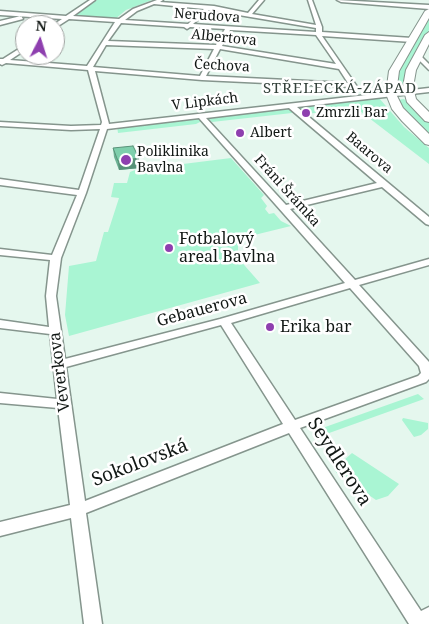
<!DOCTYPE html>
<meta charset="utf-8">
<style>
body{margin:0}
#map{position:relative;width:429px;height:624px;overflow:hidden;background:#e5f7ee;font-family:"Noto Serif",serif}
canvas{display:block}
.north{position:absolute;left:15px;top:15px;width:50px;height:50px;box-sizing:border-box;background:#fff;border:1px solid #a0a3a1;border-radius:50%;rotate:5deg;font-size:14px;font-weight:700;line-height:20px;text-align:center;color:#121815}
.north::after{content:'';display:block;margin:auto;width:18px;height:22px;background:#8e3faf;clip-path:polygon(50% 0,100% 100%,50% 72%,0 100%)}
</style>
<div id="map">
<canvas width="429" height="624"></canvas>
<div class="north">N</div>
</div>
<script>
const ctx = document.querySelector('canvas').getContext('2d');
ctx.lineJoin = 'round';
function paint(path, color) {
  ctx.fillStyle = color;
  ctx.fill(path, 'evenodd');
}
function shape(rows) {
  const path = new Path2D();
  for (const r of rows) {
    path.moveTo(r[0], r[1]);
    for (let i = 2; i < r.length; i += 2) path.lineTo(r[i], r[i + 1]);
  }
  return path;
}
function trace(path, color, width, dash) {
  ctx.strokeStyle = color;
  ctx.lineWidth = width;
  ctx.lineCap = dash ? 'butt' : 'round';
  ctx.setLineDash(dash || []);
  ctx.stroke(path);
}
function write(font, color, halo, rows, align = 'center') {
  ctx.font = font + ' "Noto Serif",serif';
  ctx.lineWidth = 5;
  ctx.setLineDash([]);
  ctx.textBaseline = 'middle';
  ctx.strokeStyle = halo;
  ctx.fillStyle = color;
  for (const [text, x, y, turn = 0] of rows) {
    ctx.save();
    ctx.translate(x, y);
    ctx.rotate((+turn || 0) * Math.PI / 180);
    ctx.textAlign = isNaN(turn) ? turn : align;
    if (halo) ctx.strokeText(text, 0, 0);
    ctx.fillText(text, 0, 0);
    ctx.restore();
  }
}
const green = shape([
 [97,0,152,0,126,10,114,20,73,17],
 [429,16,429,30,411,62,404,87,399,90,397,72],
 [379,98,404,127,429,148,429,164,356,108,306,114,298,109,302,106],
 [404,99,429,123,429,136,407,114,397,100],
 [282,108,292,110,292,113,212,122,207,118],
 [196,118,202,121,196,124,118,133,117,126],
 [231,158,264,195,261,198,267,206,265,209,269,214,274,213,281,221,291,226,238,239,238,258,260,283,69,336,65,315,69,266,96,261,104,232,108,232,119,198,111,197,114,183,127,183,130,172,135,170],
 [418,394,424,399,318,437,314,431],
 [403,418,428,423,428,429,421,435,414,437,402,420],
 [352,453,399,484,388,496,376,500,360,489,357,492,347,485,350,482,338,475,334,469]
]);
const street = shape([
 [90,0,95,0,73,16,119,19,133,9,157,0,163,0,160,2,214,6,248,13,259,0,264,0,252,14,316,25,308,0,312,0,322,27,322,32,412,38,415,40,412,42,322,36,358,88,355,90,351,87,202,80,95,71,109,124,429,88,429,92,297,107,429,217,429,225,426,224,382,187,290,209,355,280,429,259,429,265,359,285,429,362,429,379,426,382,300,428,421,611,429,607,429,624,409,624,289,433,86,513,102,624,84,624,71,518,0,536,0,522,70,505,58,408,0,403,0,393,57,399,50,334,0,328,0,320,49,327,46,296,50,260,0,255,0,249,52,255,77,195,0,185,0,179,79,190,100,129,71,130,0,126,0,122,71,126,101,125,102,122,88,70,6,63,2,65,0,64,0,59,3,59,25,45,25,50,10,60,87,66,115,22,69,19,55,28,55,25,53,25,62,19,0,15,0,11,66,16,90,0],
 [154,4,204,9,188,24,125,20,137,11,154,4],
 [209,10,316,28,316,32,193,24,209,10],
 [121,23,184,27,187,29,190,27,225,29,216,45,108,41,121,23],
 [230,30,316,35,336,64,222,46,230,30],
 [106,45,214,49,200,76,93,67,106,45],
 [220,49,339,69,348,83,206,76,220,49],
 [289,108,377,183,286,205,206,118,289,108],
 [199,118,345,283,220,319,65,359,56,296,61,258,86,193,107,129,199,118],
 [350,288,419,366,421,373,418,376,295,420,231,323,350,288],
 [221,325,283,424,85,501,66,367,221,325],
 [21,16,23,19,0,25,0,21,21,16],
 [416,55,420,55,429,64,429,70,416,57,416,55]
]);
const secondary = shape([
 [337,0,429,5,429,9,341,2,337,0]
]);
const primary = shape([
 [429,9,429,18,399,71,396,94,403,108,429,134,429,145,425,144,402,121,392,109,386,94,389,71,425,11,429,9],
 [429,32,429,44,416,70,413,87,416,99,429,112,429,122,425,121,407,102,403,87,406,70,425,35,429,32]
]);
const wall = shape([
 [113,148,140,168,119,170,114,157]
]);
const shadedWall = shape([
 [139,158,140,168,119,170,118,161]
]);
const building = shape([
 [133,146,139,158,118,161,113,148,133,146]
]);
const markers = [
 [306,113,5,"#8e3faf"],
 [240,133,5,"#8e3faf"],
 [126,160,6,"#8e3faf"],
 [169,248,5,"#8e3faf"],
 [270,327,5,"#8e3faf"]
];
const farStreetnames = [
 ["Nerudova",207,16,4],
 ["Albertova",224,38,6],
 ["Čechova",222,66,3],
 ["V Lipkách",205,102,-7],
 ["Baarova",369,153,40],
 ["Fráni Šrámka",287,191,48]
];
const farPoinames = [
 ["Zmrzli Bar",316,113],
 ["Albert",250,133],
 ["Poliklinika",137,152],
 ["Bavlna",137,168]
];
const farNeighbourhoodnames = [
 ["STŘELECKÁ-ZÁPAD",340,89]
];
const poiNames = [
 ["Fotbalový",179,239],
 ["areal Bavlna",179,257],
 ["Erika bar",280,327]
];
const streetNames = [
 ["Gebauerova",202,310,-15],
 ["Veverkova",60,372,-97]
];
const nearStreetnames = [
 ["Seydlerova",339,462,57],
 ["Sokolovská",140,463,-21]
];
paint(green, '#a9f5d3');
trace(street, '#85958d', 3);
trace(secondary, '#85958d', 3);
trace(primary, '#85958d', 2);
paint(street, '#fff');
paint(secondary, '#fff');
paint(primary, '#fff');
paint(wall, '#6cb294');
paint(shadedWall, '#589178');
paint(building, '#7ecfac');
trace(building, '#589178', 1);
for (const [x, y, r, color] of markers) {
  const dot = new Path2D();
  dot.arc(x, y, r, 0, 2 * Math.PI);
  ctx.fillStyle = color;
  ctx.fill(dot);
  trace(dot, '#fff', 2);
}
write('14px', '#121815', '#fff', farStreetnames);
write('14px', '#121815', '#fff', farPoinames, 'left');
ctx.letterSpacing = '1px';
write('15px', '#34423b', '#fff', farNeighbourhoodnames);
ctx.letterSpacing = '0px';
write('16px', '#121815', '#fff', poiNames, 'left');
write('16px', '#121815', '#fff', streetNames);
write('19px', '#121815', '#fff', nearStreetnames);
</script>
